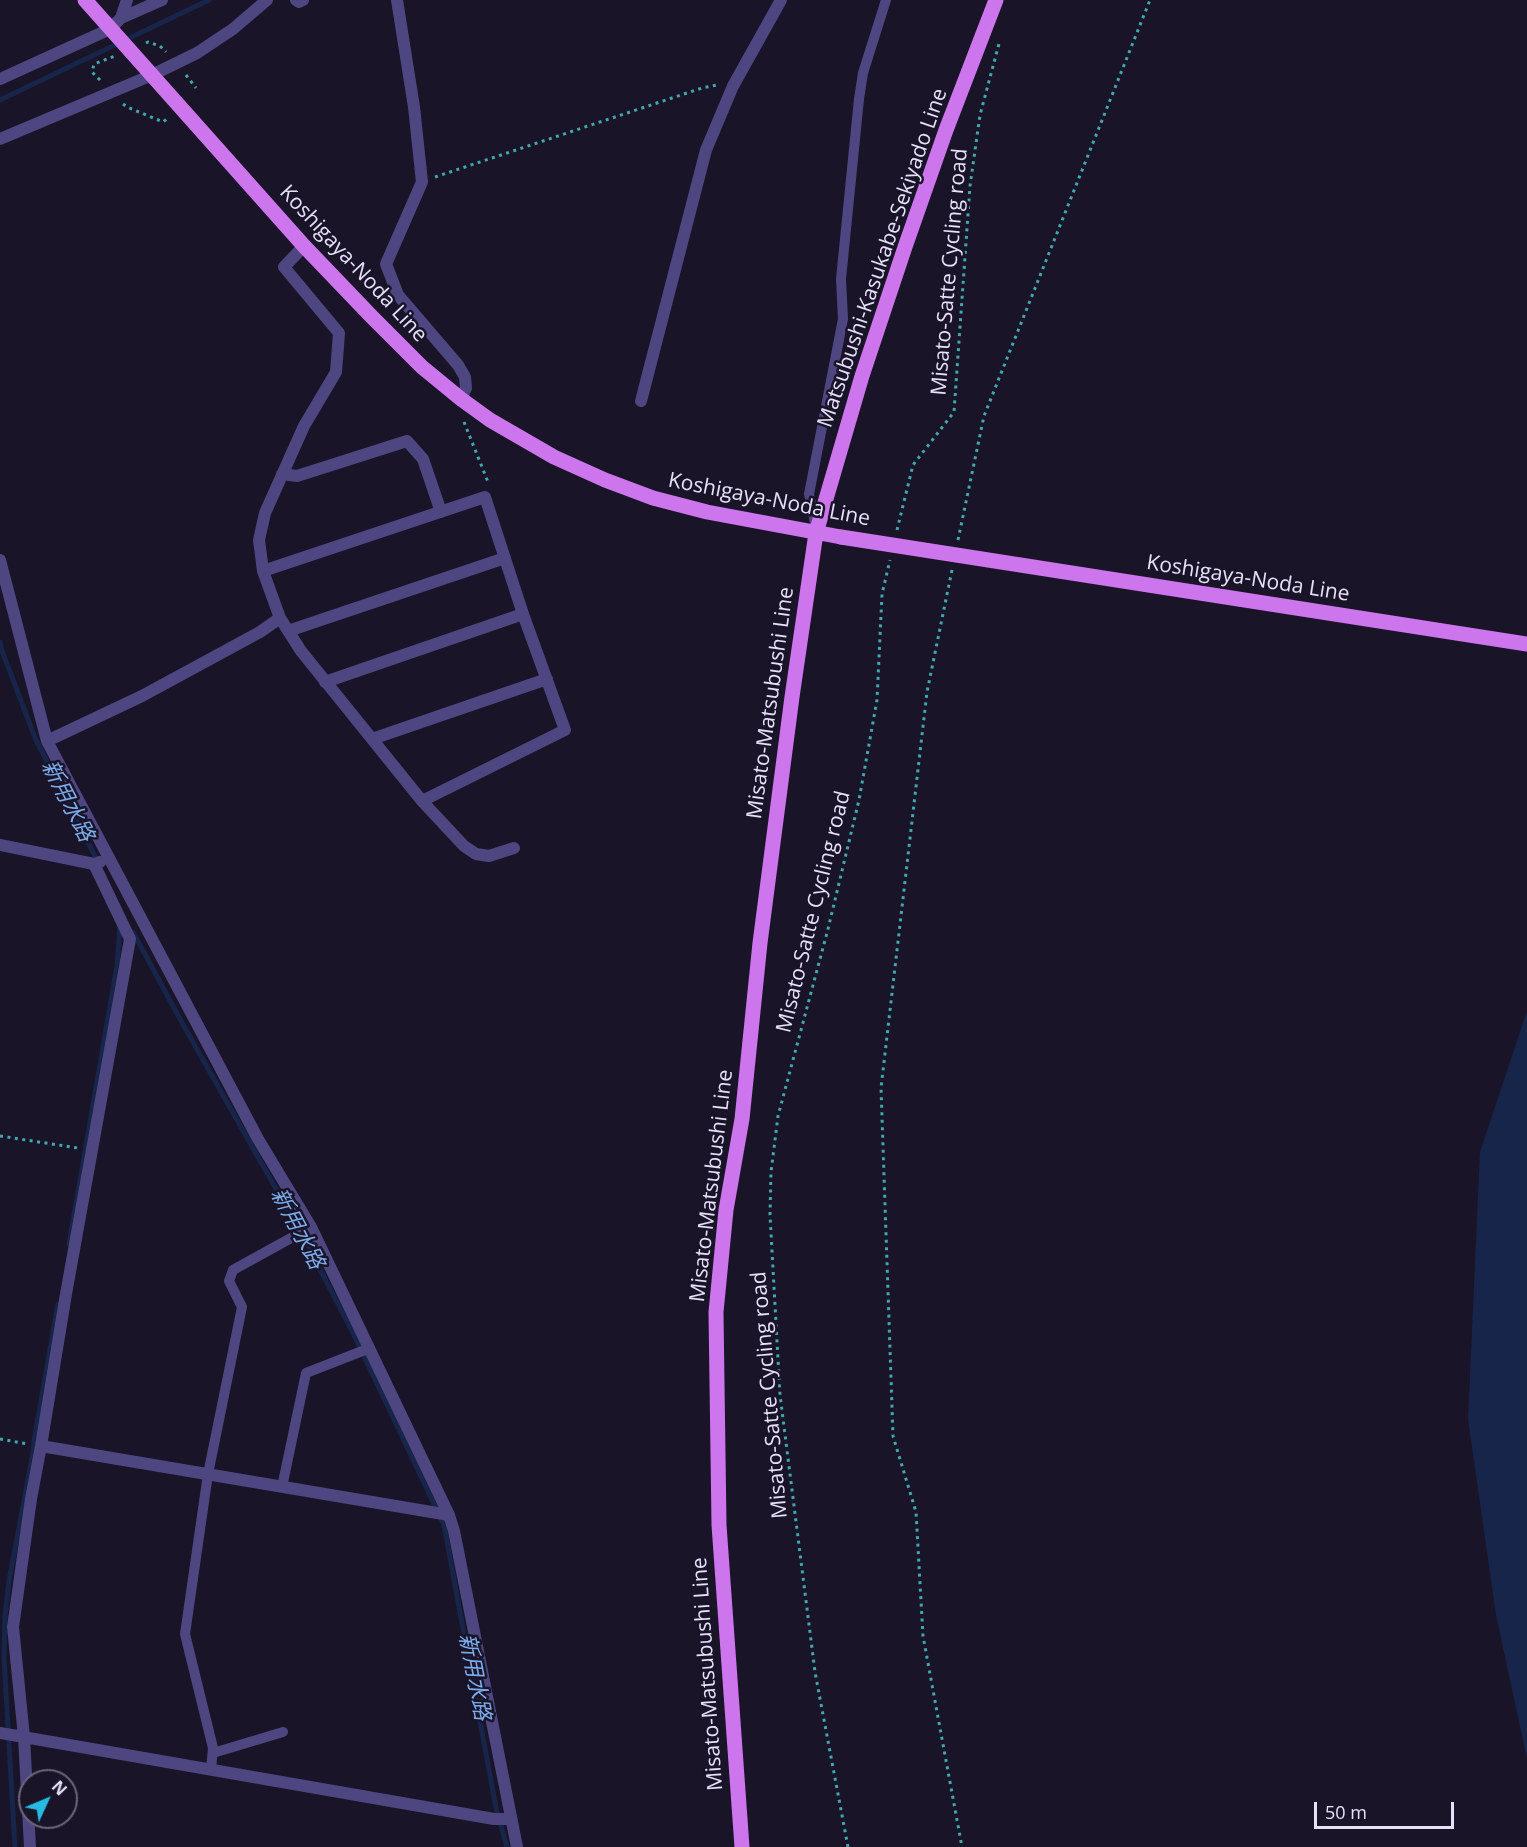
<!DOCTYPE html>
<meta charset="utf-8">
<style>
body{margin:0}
#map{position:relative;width:1527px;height:1847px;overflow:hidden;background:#1a1428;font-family:"Open Sans",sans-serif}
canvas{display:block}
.north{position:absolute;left:18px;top:1769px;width:60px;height:60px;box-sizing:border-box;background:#1a1428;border:2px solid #6c667c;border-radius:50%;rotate:46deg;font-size:16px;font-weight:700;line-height:24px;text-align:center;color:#e6e0fb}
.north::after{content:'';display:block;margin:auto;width:21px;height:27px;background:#25bbe2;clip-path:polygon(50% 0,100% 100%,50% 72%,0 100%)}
.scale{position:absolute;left:1314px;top:1802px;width:140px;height:27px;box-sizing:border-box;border:3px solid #e6e0fb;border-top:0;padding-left:8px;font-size:18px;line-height:21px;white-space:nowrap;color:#e6e0fb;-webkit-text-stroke:4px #1a1428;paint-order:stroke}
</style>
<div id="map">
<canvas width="1527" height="1847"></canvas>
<div class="north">N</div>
<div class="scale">50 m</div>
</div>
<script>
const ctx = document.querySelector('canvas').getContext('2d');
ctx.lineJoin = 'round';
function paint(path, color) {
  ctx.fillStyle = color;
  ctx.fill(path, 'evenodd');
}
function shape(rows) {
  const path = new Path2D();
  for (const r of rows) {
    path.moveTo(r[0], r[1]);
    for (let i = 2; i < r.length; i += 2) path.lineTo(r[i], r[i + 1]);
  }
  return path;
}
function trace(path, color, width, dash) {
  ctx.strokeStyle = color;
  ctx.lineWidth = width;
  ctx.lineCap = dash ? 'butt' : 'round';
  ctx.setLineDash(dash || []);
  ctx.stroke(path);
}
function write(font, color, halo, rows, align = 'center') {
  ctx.font = font + ' "Open Sans","Noto Sans JP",sans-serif';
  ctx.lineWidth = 5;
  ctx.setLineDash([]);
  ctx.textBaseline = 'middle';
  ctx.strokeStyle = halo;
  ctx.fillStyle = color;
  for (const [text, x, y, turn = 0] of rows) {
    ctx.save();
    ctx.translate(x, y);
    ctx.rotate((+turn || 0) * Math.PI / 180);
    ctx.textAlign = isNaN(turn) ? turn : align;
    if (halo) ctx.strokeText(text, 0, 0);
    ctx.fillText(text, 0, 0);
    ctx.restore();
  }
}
const water = shape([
 [1527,1011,1527,1759,1496,1615,1468,1419,1480,1152]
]);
const stream = shape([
 [0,100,209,0],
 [0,642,2,651,36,740,98,862],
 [133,932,180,1019,306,1242,353,1333,444,1525,496,1808,507,1847],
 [69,1244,117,966,120,925],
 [15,1847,4,1658,5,1616,9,1581,33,1453,34,1441,58,1304]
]);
const path = shape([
 [146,43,148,42,160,46,166,52],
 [186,75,196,88],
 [100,80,92,72,94,64,115,56],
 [123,104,127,107,163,122,168,118],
 [435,177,702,88,717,85],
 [464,422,488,482],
 [897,530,913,465,954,412,970,186,980,115,1000,40],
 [958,540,984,416,1150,0],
 [952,570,927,692,881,1088,893,1436,916,1512,923,1636,962,1847],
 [0,1136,78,1148],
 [0,1439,28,1444],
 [848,1847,815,1672,780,1395,770,1215,771,1172,778,1116,828,929,859,800,877,700,882,594,890,560]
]);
const service = shape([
 [816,528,809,494,843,319,841,279,859,99,863,73,886,0],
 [282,1487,306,1373,370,1348],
 [213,1753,283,1732],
 [211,1769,213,1748,185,1634,208,1474,242,1307,229,1281,233,1270,311,1227]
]);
const minor = shape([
 [296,0,299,2,303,0],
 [397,0,414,107,422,182,386,264,398,295,458,365,465,377,466,388,461,399],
 [121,18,127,0],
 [0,79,110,29,121,18,162,0],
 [304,246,284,267,339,333,336,372,304,426,265,513,259,540,263,571,280,618,301,651,422,801,464,846,476,854,489,856,514,848],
 [641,401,706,150,733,86,781,0],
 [282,474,297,476,407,441,423,459,441,512],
 [0,560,47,741,258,1139,311,1227,449,1515,454,1531,517,1847],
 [263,571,485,497,523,614,565,730,422,801],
 [288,631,505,558],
 [325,682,523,614],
 [372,739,547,679],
 [47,741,142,696,260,632,280,618],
 [0,845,94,864,100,862],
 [41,1446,449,1515],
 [0,1733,494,1819,511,1819],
 [30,1847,24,1737,13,1627,31,1499,41,1446,66,1294,130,939,94,864]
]);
const tertiary = shape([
 [0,139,152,75,197,53,233,29,267,0]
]);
const primary = shape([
 [85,0,304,246,372,317,422,367,461,399,490,420,554,457,605,480,653,498,707,512,841,537],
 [742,1847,719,1525,716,1312,726,1210,742,1119,760,943,792,697,816,533,831,482,862,376,905,247,946,130,996,0]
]);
const primaryBridge = shape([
 [841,537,1527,644]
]);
const streetNames = [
 ["Matsubushi-Kasukabe-Sekiyado Line",883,258,-71],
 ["Koshigaya-Noda Line",353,264,47],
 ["Misato-Satte Cycling road",950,272,-85],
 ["Koshigaya-Noda Line",769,500,11],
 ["Koshigaya-Noda Line",1248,579,9],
 ["Misato-Matsubushi Line",771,703,-82],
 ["Misato-Satte Cycling road",814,912,-76],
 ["Misato-Matsubushi Line",712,1186,-83],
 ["Misato-Satte Cycling road",770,1395,-95],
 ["Misato-Matsubushi Line",708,1674,-94]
];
const waterNames = [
 ["新用水路",67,801,63],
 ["新用水路",297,1229,62],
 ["新用水路",474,1677,79]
];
paint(water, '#17254a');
trace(stream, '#17254a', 5);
trace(path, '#41a8ad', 3, [3, 4.5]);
trace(service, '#4e4681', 10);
trace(minor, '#4e4681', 12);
trace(tertiary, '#4e4681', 12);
trace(primary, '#cd75ed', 15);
trace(primaryBridge, '#cd75ed', 15);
write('21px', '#e6e0fb', '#1a1428', streetNames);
write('italic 22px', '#7baced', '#1a1428', waterNames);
</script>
